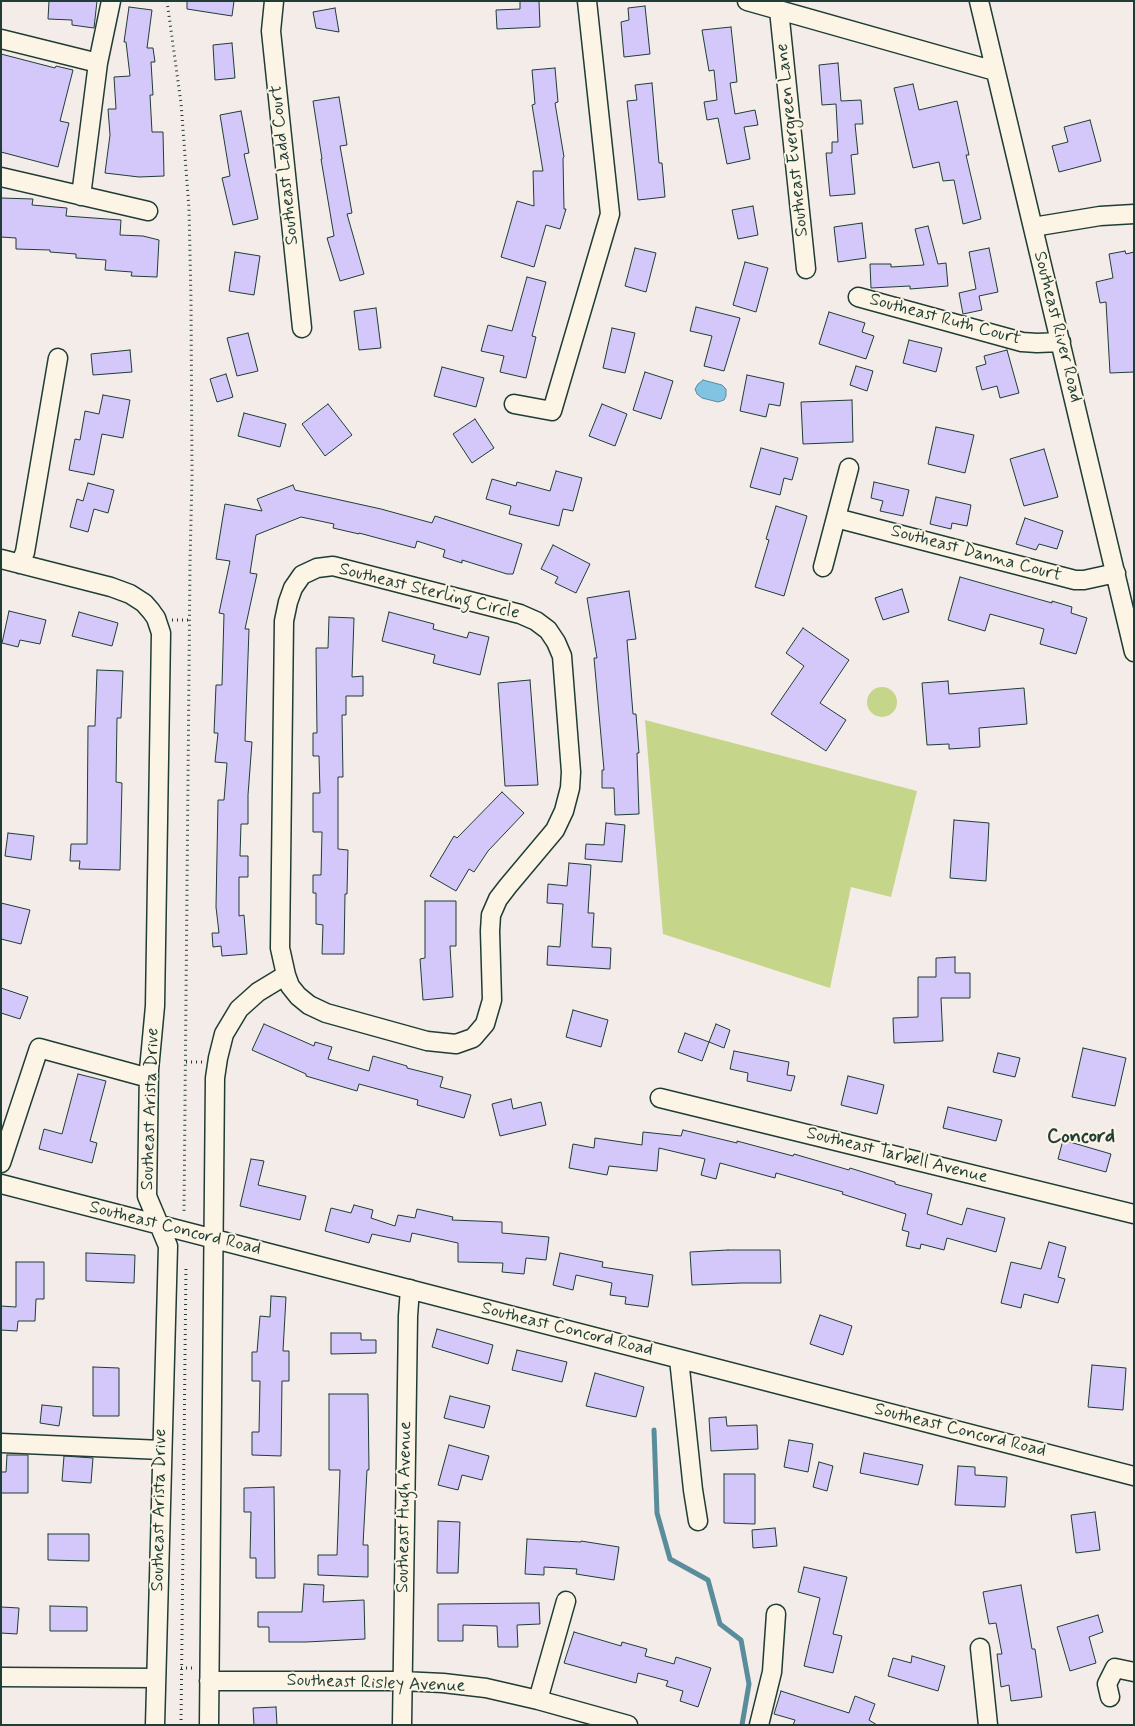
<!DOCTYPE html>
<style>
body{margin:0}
#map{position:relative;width:1135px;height:1726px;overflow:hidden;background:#f4ece9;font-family:Mynerve,sans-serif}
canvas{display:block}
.frame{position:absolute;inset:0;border:2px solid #1f3d34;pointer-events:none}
</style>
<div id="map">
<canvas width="1135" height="1726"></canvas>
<div class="frame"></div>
</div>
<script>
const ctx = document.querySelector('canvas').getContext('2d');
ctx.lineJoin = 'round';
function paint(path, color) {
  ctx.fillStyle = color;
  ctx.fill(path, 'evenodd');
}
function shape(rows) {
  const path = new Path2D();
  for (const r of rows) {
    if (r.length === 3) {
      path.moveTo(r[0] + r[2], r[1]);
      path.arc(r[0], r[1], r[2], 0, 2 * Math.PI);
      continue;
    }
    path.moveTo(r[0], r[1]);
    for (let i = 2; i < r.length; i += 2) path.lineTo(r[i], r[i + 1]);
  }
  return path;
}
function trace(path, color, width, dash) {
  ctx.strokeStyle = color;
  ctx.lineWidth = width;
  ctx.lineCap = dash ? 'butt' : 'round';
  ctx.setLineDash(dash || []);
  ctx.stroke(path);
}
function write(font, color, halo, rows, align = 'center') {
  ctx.font = font + ' Mynerve,sans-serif';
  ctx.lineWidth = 4;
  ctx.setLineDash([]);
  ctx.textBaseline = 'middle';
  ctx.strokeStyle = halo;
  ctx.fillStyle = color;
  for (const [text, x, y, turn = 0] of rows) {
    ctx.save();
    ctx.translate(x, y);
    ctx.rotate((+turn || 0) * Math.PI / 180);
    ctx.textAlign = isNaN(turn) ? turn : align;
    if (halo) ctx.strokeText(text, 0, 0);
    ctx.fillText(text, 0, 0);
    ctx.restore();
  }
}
const green = shape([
 [882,702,15],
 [645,720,917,791,891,897,851,887,830,988,663,934]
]);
const water = shape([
 [703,380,722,385,726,389,726,396,724,400,718,402,702,398,697,394,695,389,698,384,703,380]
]);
const stream = shape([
 [654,1430,657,1513,670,1559,708,1580,720,1624,741,1640,749,1684,742,1725]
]);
const building = shape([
 [49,1,97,1,94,28,72,25,72,20,48,19,49,1],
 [187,1,234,1,232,16,187,9,187,1],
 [520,1,539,1,540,27,497,29,496,10,520,9,520,1],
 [645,6,650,54,624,57,621,22,629,20,628,8,645,6],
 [129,7,152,10,147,48,153,48,155,62,151,62,153,95,150,95,152,132,163,132,164,176,139,177,105,173,110,135,108,109,116,109,114,77,130,76,126,42,124,42,129,7],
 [335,8,339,32,316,28,313,12,335,8],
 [731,27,737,82,730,83,735,114,755,110,758,125,744,127,750,159,727,164,718,118,707,120,704,102,717,100,714,70,709,71,702,30,731,27],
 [232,43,235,78,215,80,213,45,232,43],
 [1,54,55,68,56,66,73,70,60,121,69,123,58,167,1,152,1,54],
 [838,63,841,101,861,100,863,124,855,124,858,154,851,155,855,194,830,196,826,153,832,153,832,142,838,142,836,104,822,105,819,65,838,63],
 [555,68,558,102,555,103,564,157,563,158,564,209,566,209,560,229,546,225,534,267,501,257,517,201,534,206,533,171,543,171,532,105,535,104,532,70,555,68],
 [652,83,659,163,662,163,665,197,638,200,627,101,637,100,635,85,652,83],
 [913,84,919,110,957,101,969,155,966,155,981,219,963,224,954,180,943,181,939,162,913,168,894,88,913,84],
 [339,97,347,145,340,146,352,213,347,214,364,274,340,281,327,238,334,236,321,159,322,159,313,101,339,97],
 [241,111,249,153,244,154,258,219,233,225,222,178,230,176,220,115,241,111],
 [1090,120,1101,161,1059,172,1052,146,1068,142,1064,127,1090,120],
 [1,198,33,199,32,205,67,208,66,216,121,220,120,235,143,236,159,240,157,277,131,276,132,272,105,270,106,260,76,258,76,254,50,252,50,250,16,249,16,238,1,237,1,198],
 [753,206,758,235,738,239,732,210,753,206],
 [862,223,866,258,838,262,834,227,862,223],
 [928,226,938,264,946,263,948,286,910,289,910,286,871,288,870,264,891,264,891,267,924,265,915,229,928,226],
 [635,248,656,253,646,292,625,286,635,248],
 [989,248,998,292,979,296,982,310,963,314,959,293,976,289,969,252,989,248],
 [1125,251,1126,254,1134,252,1134,372,1110,373,1106,302,1100,303,1096,282,1113,278,1109,254,1125,251],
 [235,252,260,256,254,295,229,291,235,252],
 [745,262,768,268,756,312,733,305,745,262],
 [527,277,546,282,532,336,536,337,526,378,500,372,504,356,481,351,488,325,512,331,527,277],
 [696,307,740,318,724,371,704,366,712,336,690,331,696,307],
 [376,308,381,348,359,350,354,311,376,308],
 [829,312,865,323,862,332,874,336,866,359,819,344,829,312],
 [612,328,635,333,625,373,603,368,612,328],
 [248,333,258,371,237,376,227,338,248,333],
 [909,340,942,348,936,372,903,363,909,340],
 [130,350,132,372,93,375,91,354,130,350],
 [1007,350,1019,393,1000,398,997,386,982,390,976,367,986,364,984,356,1007,350],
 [856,366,873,371,867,391,850,385,856,366],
 [442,367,484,378,476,407,434,396,442,367],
 [645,372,673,381,661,419,633,410,645,372],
 [226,374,233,397,217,402,210,379,226,374],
 [747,375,784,383,780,406,769,404,766,417,740,411,747,375],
 [103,395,130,400,123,438,102,434,94,475,69,470,75,439,80,440,85,411,99,414,103,395],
 [852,400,853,442,803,444,801,402,852,400],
 [328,404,352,435,325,456,302,424,328,404],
 [602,404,627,414,615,446,589,436,602,404],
 [244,413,286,424,280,447,238,436,244,413],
 [475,419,494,448,472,463,453,434,475,419],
 [936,427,974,435,965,473,928,464,936,427],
 [761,448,798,458,792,480,784,478,780,495,750,487,761,448],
 [1044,449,1058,497,1024,506,1010,459,1044,449],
 [556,471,582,478,573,511,563,509,559,526,509,514,511,506,486,499,492,479,516,486,517,482,550,491,556,471],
 [874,482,909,490,903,516,880,511,883,501,871,498,874,482],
 [88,483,114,490,108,513,94,509,88,532,70,527,77,499,83,501,88,483],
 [293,485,295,490,381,509,432,523,435,516,522,544,513,574,507,574,462,560,462,563,443,557,445,550,417,541,415,548,359,533,359,534,333,528,334,524,301,517,256,535,250,573,257,574,245,629,249,629,245,741,252,742,248,795,248,824,241,824,240,856,248,856,248,877,239,877,239,916,244,915,247,954,222,956,221,946,213,947,212,933,219,933,216,907,218,800,224,800,227,763,215,762,218,733,214,733,216,685,222,685,224,614,219,613,230,561,216,559,225,504,262,511,257,499,293,485],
 [936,497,971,505,967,526,952,523,951,529,930,524,936,497],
 [776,506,807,516,784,596,755,587,769,540,766,539,776,506],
 [1025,518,1063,531,1057,549,1039,544,1036,550,1016,544,1025,518],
 [553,545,590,564,576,593,555,583,558,577,541,569,553,545],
 [960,577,1052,603,1052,601,1072,607,1071,613,1087,618,1076,654,1040,644,1044,629,990,614,985,631,948,620,960,577],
 [902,589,909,612,883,620,875,598,902,589],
 [629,591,636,639,627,640,633,714,636,714,639,753,637,753,639,814,615,815,614,788,602,788,602,770,604,770,594,658,597,658,587,598,629,591],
 [9,611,46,620,40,644,20,640,18,647,2,643,9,611],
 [79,612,118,623,112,646,72,636,79,612],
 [389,612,434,624,433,629,467,638,469,632,489,637,480,675,433,663,435,655,382,641,389,612],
 [329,617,354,618,352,677,363,676,363,696,346,696,346,715,342,715,343,777,338,777,338,849,348,850,347,894,345,894,344,954,322,954,323,925,316,924,316,893,313,893,313,875,321,875,322,832,313,832,313,793,320,793,319,756,313,756,313,733,317,733,316,648,328,648,329,617],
 [803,628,849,660,820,703,846,720,826,751,771,714,804,666,786,653,803,628],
 [97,670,123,671,121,718,117,718,116,782,122,783,120,870,79,869,80,861,70,861,71,844,87,844,88,726,95,726,97,670],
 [530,680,538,785,505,786,498,683,530,680],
 [948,681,949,694,1024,688,1027,724,979,728,980,747,949,749,949,744,927,745,922,683,948,681],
 [502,792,524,813,488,851,474,872,469,869,456,891,430,876,454,836,457,838,502,792],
 [954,820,989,823,986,881,950,878,954,820],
 [606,823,625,825,622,862,585,859,586,844,604,845,606,823],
 [8,833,34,836,31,860,5,856,8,833],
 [569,863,591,865,588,913,594,913,592,947,611,948,610,969,547,965,548,946,560,947,563,904,547,903,548,884,567,886,569,863],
 [425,901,456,901,456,946,450,946,453,997,423,1000,420,959,425,958,425,901],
 [1,903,30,910,21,944,1,939,1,903],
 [955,957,955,973,970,973,970,998,941,998,943,1041,894,1043,893,1018,918,1017,918,977,936,977,936,958,955,957],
 [1,988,28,997,20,1019,1,1013,1,988],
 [573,1010,608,1020,601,1047,566,1037,573,1010],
 [264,1024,314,1046,315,1042,332,1047,328,1059,369,1071,373,1056,407,1066,407,1068,443,1077,440,1087,471,1095,464,1118,417,1105,418,1100,359,1084,357,1091,306,1076,306,1074,252,1050,264,1024],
 [716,1024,730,1030,724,1048,709,1042,716,1024],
 [685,1033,709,1042,702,1061,678,1052,685,1033],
 [1083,1048,1126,1058,1115,1106,1072,1097,1083,1048],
 [734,1051,789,1062,787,1075,795,1076,791,1091,747,1081,748,1073,730,1069,734,1051],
 [998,1053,1020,1058,1015,1077,993,1072,998,1053],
 [78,1074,106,1081,90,1141,97,1143,92,1163,39,1149,44,1129,62,1134,78,1074],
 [848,1076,884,1085,877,1114,841,1105,848,1076],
 [511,1099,513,1109,541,1102,546,1125,500,1136,492,1104,511,1099],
 [948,1107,1002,1120,996,1141,943,1128,948,1107],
 [683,1130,737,1143,737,1141,793,1156,794,1154,849,1170,850,1168,895,1182,895,1184,932,1194,927,1214,962,1225,967,1208,1005,1218,996,1252,947,1238,944,1250,921,1244,920,1249,906,1246,909,1232,902,1230,906,1214,842,1194,843,1192,776,1173,775,1178,720,1163,716,1179,701,1175,705,1159,659,1148,657,1171,609,1166,607,1175,569,1168,573,1144,594,1148,595,1138,642,1145,643,1132,681,1136,683,1130],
 [1063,1140,1111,1154,1106,1172,1058,1159,1063,1140],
 [251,1159,264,1161,258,1185,306,1196,300,1220,240,1206,251,1159],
 [354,1205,373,1210,371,1218,395,1226,398,1215,415,1218,417,1209,453,1217,452,1220,502,1222,502,1233,549,1237,546,1260,526,1258,524,1274,502,1272,503,1263,458,1262,458,1243,412,1233,410,1242,372,1234,369,1243,325,1231,331,1208,351,1213,354,1205],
 [1049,1242,1066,1247,1058,1277,1065,1279,1058,1303,1024,1294,1021,1308,1001,1303,1011,1262,1041,1269,1049,1242],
 [728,1250,780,1250,781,1283,741,1283,692,1285,690,1252,728,1250],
 [86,1253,135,1255,134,1283,86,1281,86,1253],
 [560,1253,603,1262,602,1267,653,1275,648,1307,625,1304,626,1297,610,1295,612,1283,576,1275,573,1290,553,1285,560,1253],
 [16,1262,44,1262,44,1299,36,1299,35,1321,18,1321,17,1331,1,1330,1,1306,16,1307,16,1262],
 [271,1296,286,1297,283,1351,289,1351,289,1381,282,1381,281,1456,252,1455,252,1432,259,1432,260,1381,252,1381,252,1352,257,1352,260,1316,270,1317,271,1296],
 [820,1315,852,1326,843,1355,810,1344,820,1315],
 [437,1329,493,1345,488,1364,432,1347,437,1329],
 [331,1333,361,1333,361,1340,376,1340,376,1353,331,1354,331,1333],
 [517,1350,567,1362,562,1382,512,1370,517,1350],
 [1092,1365,1126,1368,1123,1410,1088,1407,1092,1365],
 [93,1367,119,1368,119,1416,93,1416,93,1367],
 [595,1373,644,1387,636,1417,586,1406,595,1373],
 [329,1394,368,1394,369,1470,367,1470,363,1545,368,1545,368,1577,318,1575,318,1555,337,1555,340,1470,329,1470,329,1394],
 [450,1396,490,1406,484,1428,444,1418,450,1396],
 [42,1405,62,1407,59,1426,40,1423,42,1405],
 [726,1417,727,1426,757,1425,758,1449,711,1451,709,1418,726,1417],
 [789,1440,813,1444,808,1472,784,1467,789,1440],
 [449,1445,489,1456,482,1480,462,1475,458,1490,438,1485,449,1445],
 [864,1453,923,1465,918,1485,860,1473,864,1453],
 [7,1455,28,1455,28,1493,1,1493,1,1472,6,1472,7,1455],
 [64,1456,93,1458,91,1483,62,1481,64,1456],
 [819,1462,833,1466,827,1491,813,1487,819,1462],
 [958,1466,975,1467,975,1475,1007,1477,1005,1507,955,1505,958,1466],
 [724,1474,755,1474,755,1524,724,1523,724,1474],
 [274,1487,275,1578,256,1578,256,1558,250,1558,251,1512,244,1512,244,1488,274,1487],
 [1095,1512,1100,1550,1076,1553,1071,1515,1095,1512],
 [438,1521,460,1522,458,1573,437,1573,438,1521],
 [775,1528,777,1546,753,1548,752,1530,775,1528],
 [48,1534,89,1534,89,1561,48,1560,48,1534],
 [527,1539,581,1542,581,1541,619,1547,614,1580,576,1574,577,1569,544,1567,544,1575,525,1574,527,1539],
 [804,1567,847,1577,833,1634,842,1636,833,1673,804,1666,820,1598,798,1592,804,1567],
 [304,1584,324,1585,323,1602,364,1600,365,1639,306,1642,269,1642,269,1627,258,1627,258,1612,302,1612,304,1584],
 [1021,1585,1032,1649,1035,1649,1042,1697,1011,1701,1009,1685,1001,1687,997,1654,1002,1654,996,1623,989,1624,983,1592,1021,1585],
 [539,1603,540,1624,517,1625,518,1647,498,1647,497,1626,463,1625,463,1641,438,1641,438,1604,539,1603],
 [50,1606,87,1607,87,1631,50,1631,50,1606],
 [1,1607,19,1608,17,1634,1,1633,1,1607],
 [1098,1615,1103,1632,1089,1637,1096,1663,1070,1671,1057,1627,1098,1615],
 [574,1632,621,1646,622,1642,647,1649,645,1656,674,1664,676,1657,711,1668,698,1707,680,1701,683,1691,666,1686,668,1681,638,1673,636,1683,564,1663,574,1632],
 [912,1656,945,1666,938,1691,888,1676,893,1658,911,1663,912,1656],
 [781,1691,849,1713,855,1696,875,1704,869,1720,877,1725,793,1725,795,1720,774,1714,781,1691],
 [276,1707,277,1725,254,1725,253,1708,276,1707]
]);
const path = shape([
 [167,1,181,103,189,209,191,300,192,477,190,563,184,1214],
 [172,620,189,620],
 [186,1062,203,1062],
 [181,1668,194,1668],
 [181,1725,186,1265]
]);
const minor = shape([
 [274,1,271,31,302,328],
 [747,1,995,71],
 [979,1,1134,652],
 [779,10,806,269],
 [1,39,98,63],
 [1,177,148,211],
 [81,196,98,63,111,1],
 [1033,227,1100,216,1134,214],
 [858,297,1022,342,1037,343,1061,342],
 [514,404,552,411,610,214,587,1],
 [836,518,1075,580,1084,580,1116,573],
 [1,559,111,587,130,594,144,603,151,611,156,618,161,633,155,1006,149,1070,147,1196,168,1246,155,1725],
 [20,564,25,552,58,358],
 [333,566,520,614,536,621,548,630,556,642,562,656,571,772,570,788,564,811,555,830,508,886,498,899,491,915,490,931,492,1000,485,1024,473,1038,456,1044,427,1041,326,1013,309,1005,298,996,290,986,286,975,280,948,284,621,288,602,293,588,302,575,317,568,333,566],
 [823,567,849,468],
 [660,1098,1134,1214],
 [1,1163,39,1048,149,1078],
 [1,1184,1134,1476],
 [679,1359,693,1490,698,1521],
 [1,1443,162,1450],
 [980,1648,988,1725],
 [1,1677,156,1678],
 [209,1681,402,1681,443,1683,486,1688,538,1700,628,1725],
 [1110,1697,1107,1684,1115,1668,1134,1672],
 [538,1700,566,1601],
 [209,1725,215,1078,218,1058,224,1034,239,1009,258,992,286,975],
 [402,1725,408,1316,410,1289],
 [759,1725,772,1672,776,1614]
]);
const streetNames = [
 ["Southeast Evergreen Lane",793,140,-96],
 ["Southeast Ladd Court",285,165,-96],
 ["Southeast Ruth Court",945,320,15],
 ["Southeast River Road",1057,327,76],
 ["Southeast Danna Court",976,554,15],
 ["Southeast Sterling Circle",429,592,14],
 ["Southeast Arista Drive",151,1109,-88],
 ["Southeast Tarbell Avenue",897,1156,14],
 ["Southeast Concord Road",175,1229,14],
 ["Southeast Concord Road",567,1330,14],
 ["Southeast Concord Road",960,1431,14],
 ["Southeast Hugh Avenue",405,1507,-89],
 ["Southeast Arista Drive",160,1510,-89],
 ["Southeast Risley Avenue",376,1684,2]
];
const quarterNames = [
 ["Concord",1081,1138]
];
paint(green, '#c5d68a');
paint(water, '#81c3e1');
trace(water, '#5a8d9c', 1);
trace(stream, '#5a8d9c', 5);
paint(building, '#d4c8fa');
trace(building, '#1f3d34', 1);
trace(minor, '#1f3d34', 21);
trace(path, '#1f3d34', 3, [1, 4]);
trace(minor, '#fcf5e5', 18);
write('18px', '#1f3d34', '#fcf5e5', streetNames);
write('bold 20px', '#1f3d34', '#fcf5e5', quarterNames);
</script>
